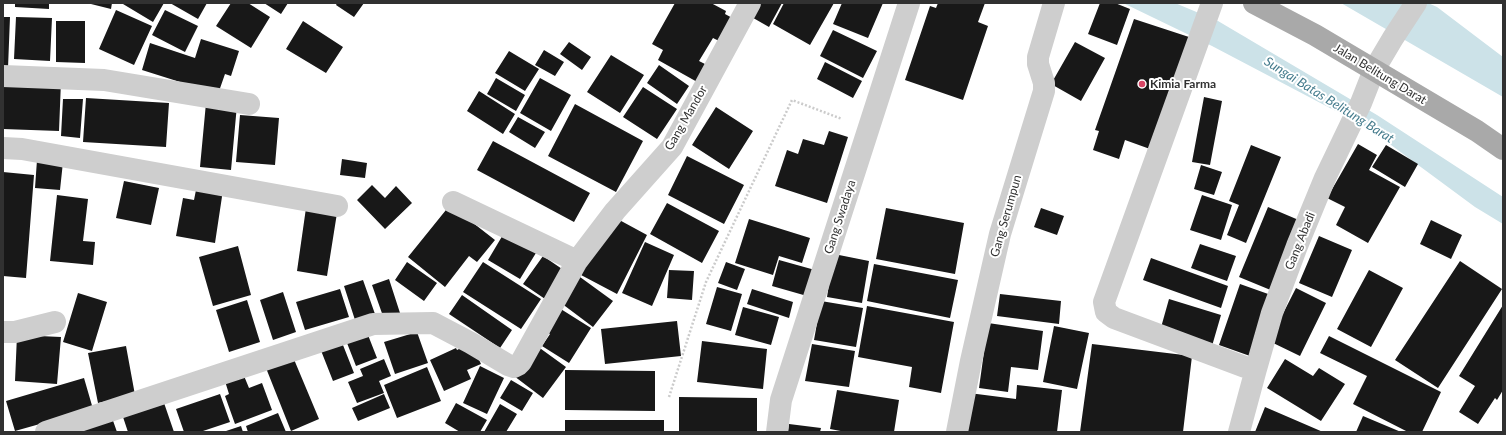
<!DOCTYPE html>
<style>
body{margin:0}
#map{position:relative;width:1506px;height:435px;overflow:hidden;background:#fff;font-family:Lato,sans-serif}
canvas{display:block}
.frame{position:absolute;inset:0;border:4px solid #313131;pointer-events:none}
</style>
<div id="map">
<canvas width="1506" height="435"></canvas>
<div class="frame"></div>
</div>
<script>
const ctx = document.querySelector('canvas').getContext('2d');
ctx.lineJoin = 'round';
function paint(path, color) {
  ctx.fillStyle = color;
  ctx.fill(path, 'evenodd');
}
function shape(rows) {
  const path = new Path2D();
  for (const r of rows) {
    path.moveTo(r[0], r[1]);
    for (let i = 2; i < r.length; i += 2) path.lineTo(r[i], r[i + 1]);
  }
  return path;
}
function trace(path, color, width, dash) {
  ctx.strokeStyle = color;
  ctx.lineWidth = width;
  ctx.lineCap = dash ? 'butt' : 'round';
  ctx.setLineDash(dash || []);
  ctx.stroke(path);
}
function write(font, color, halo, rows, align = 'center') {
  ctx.font = font + ' Lato,sans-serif';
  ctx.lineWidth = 4;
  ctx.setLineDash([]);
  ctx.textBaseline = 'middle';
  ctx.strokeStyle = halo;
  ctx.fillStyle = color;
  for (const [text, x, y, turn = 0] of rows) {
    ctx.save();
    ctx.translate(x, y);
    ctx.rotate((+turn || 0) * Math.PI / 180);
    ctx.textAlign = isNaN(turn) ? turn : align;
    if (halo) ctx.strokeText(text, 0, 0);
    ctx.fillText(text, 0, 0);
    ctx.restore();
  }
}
const water = shape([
 [1123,3,1175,3,1218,21,1377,115,1503,197,1503,224,1475,207,1368,128,1212,46],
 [1341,3,1428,3,1437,7,1503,57,1503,97]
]);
const building = shape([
 [15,3,49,3,49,9,15,7],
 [87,3,112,3,111,9],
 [123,3,164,3,153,22,123,4],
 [170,3,207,3,198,19],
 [231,3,248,3,270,17,251,48,216,26],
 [264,3,288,3,281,14],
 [337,3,364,3,354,17,336,5],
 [675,3,711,3,726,11,725,14,736,20,723,43,713,38,699,61,709,66,699,83,658,60,663,50,652,44],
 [754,3,782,3,769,27,748,15],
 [784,3,834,3,810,45,773,24],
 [842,3,883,3,868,38,833,24],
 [938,3,985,3,978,22,988,26,963,100,905,80,930,6,936,8],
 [1100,3,1115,3,1130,9,1117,45,1088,34],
 [116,10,152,26,134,65,99,49],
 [165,10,198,26,185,52,152,35],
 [3,17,10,17,8,68,3,68],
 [16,17,52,18,50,61,14,59],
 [1134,19,1189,37,1150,149,1125,140,1119,159,1093,150,1099,131,1095,130],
 [56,21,85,21,85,63,56,62],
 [303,21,343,47,326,73,286,49],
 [833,30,877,51,863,78,820,56],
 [201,39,239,51,231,76,225,74,218,94,142,70,150,43,195,58],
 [569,42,591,57,582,70,560,54],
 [1075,42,1105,58,1081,101,1051,84],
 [544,50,564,62,555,76,535,65],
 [509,51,539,69,525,91,495,73],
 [611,55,644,75,620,113,587,92],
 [825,62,862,81,853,98,817,79],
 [659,65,689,86,677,104,647,83],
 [496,78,525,95,516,111,487,94],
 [540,78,571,95,551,131,520,113],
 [3,79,61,81,59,131,3,129],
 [643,87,677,109,657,139,623,117],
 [479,91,515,114,503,134,467,111],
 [1204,97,1222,101,1210,165,1192,162],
 [86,98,169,103,166,147,83,142],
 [63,99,83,99,80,138,61,136],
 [206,103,237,105,231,170,200,167],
 [575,104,643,141,616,192,548,156],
 [716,107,753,131,729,169,692,145],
 [240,115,279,118,275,165,236,162],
 [518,117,545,132,535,148,509,132],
 [829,131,848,137,827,203,775,186,787,150,798,154,803,139,824,145],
 [493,141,590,193,574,222,477,170],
 [1358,144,1377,155,1369,170,1400,187,1368,243,1336,225,1345,207,1327,198],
 [1251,145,1281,157,1246,243,1227,235,1239,205,1229,201],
 [1386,145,1418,164,1405,187,1372,167],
 [687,156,744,185,724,224,668,195],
 [342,159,367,163,365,178,340,175],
 [37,160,63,162,60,190,35,188],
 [1201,165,1222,172,1214,195,1194,189],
 [3,172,34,175,26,278,3,276],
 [124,181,159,188,151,225,116,218],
 [197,185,223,190,215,243,176,236,183,198,194,200],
 [372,185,385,198,396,186,412,203,385,229,357,200],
 [57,195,88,199,83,241,95,242,93,265,50,261],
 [1202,195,1232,205,1221,240,1190,230],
 [667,203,719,231,702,263,650,234],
 [450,205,495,240,477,262,469,256,445,287,408,257],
 [1268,207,1301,221,1273,291,1239,277],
 [306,208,337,213,327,276,297,271],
 [886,208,964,223,955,274,876,259],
 [1041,208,1064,216,1057,235,1034,227],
 [612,216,647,235,617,294,581,275],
 [749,219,810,238,802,263,779,256,773,275,735,263],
 [1431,220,1462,235,1451,259,1420,244],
 [507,228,539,248,520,279,488,260],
 [1319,236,1352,250,1332,297,1299,283],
 [645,242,674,255,652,306,622,293],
 [1200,244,1236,256,1227,281,1191,268],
 [238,246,251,295,213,306,199,257],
 [834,254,869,261,862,303,827,297],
 [543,256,568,273,548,301,523,284],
 [1151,258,1228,286,1221,308,1143,280],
 [779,260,815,270,807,296,772,286],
 [1460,261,1502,289,1438,388,1395,360],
 [407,262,437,283,424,301,395,280],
 [483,262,541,299,521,329,463,292],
 [726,262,745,269,737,290,718,283],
 [874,264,958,280,950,318,867,301],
 [669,270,694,271,692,300,667,298],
 [1369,270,1403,288,1371,347,1337,329],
 [580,277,613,301,593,327,561,303],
 [389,279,400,313,384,319,372,285],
 [363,280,375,314,355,320,344,286],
 [1240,284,1271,295,1250,356,1219,345],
 [717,287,742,294,731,331,706,324],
 [1296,288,1326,303,1300,356,1269,341],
 [340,289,349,317,305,330,296,302],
 [752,289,793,302,789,318,747,304],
 [283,292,296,332,273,340,260,300],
 [78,293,107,302,92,351,63,342],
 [1000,294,1061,301,1059,324,997,316],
 [462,295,512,330,500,348,449,314],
 [1169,299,1221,315,1212,346,1160,331],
 [247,300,260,342,229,352,216,310],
 [821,301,863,308,856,347,814,340],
 [1503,305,1503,390,1497,400,1495,398,1478,424,1459,412,1475,386,1459,376],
 [556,306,591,328,569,363,542,346,550,334,541,329],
 [867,306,954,322,941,393,909,387,912,367,858,357],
 [743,307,779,317,771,345,735,335],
 [677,321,681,356,605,364,601,329],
 [988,323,1043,331,1038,370,1011,367,1008,392,979,388],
 [1054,326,1089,333,1077,389,1043,382],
 [417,332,428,363,395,374,384,342],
 [17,335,61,337,57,384,15,381],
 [368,335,377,358,356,366,347,343],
 [1329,336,1441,392,1422,432,1408,432,1353,404,1367,376,1320,353],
 [341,340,354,373,333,381,320,348],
 [702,341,767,349,763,389,697,382],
 [471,343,481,364,467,370,471,379,444,391,430,360,456,348,457,350],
 [812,344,855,351,849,387,805,381],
 [1092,344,1192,356,1183,432,1080,432],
 [126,346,135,395,98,403,88,353],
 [537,346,566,367,543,398,514,376],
 [293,357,319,419,291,431,266,368],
 [384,359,391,376,379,381,384,393,357,403,348,382,363,376,360,369],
 [1285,359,1313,376,1319,368,1345,384,1321,421,1267,388],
 [480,366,504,378,487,414,463,403],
 [427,367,441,401,397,418,384,385],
 [565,370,655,371,655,411,565,410],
 [242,371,249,388,262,383,272,410,235,424,225,396,229,394,224,378],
 [84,378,93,409,15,431,6,401],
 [511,380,533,393,522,411,500,398],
 [1017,385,1062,390,1057,432,964,432,969,393,1016,399],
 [837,390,899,400,894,432,846,432,830,429],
 [220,394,230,422,200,432,184,432,176,409],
 [384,394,390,408,358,421,352,408],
 [679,397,757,398,757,432,679,432],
 [163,400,174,432,128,432,122,414],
 [456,403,487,420,480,432,460,432,445,423],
 [500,404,517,414,506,432,484,432],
 [1265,407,1323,432,1255,432],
 [278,413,286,432,248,432,246,426],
 [111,415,117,432,71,432],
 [1363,416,1401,432,1356,432],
 [565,420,664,420,664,432,565,432],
 [789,424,821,428,820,432,788,432],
 [241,426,243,432,223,432]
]);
const path = shape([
 [669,397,706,282,792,100,842,119]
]);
const minor = shape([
 [1212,3,1104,302,1106,312,1114,318,1245,367,1256,369,1239,432],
 [3,76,104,80,249,104],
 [3,148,22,149,337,206],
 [453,202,577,261],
 [3,332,15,332,55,322],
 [1256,369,1272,313,1297,246,1325,178,1361,103,1374,70,1393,38,1416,3],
 [46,432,373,324,433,323,471,343,508,365,514,367,518,365,521,362,577,261,615,211,672,147,750,3],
 [777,432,781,400,909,3],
 [957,432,971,361,1000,234,1044,91,1044,83,1038,64,1038,57,1054,3]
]);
const primary = shape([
 [1254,3,1315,35,1477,131,1503,149]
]);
const markers = [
 [1142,84,4,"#d74565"]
];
const streetNames = [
 ["Jalan Belitung Darat",1380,74,31],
 ["Gang Mandor",686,118,-60],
 ["Gang Serumpun",1006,216,-74],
 ["Gang Swadaya",840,217,-72],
 ["Gang Abadi",1300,241,-68]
];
const poiNames = [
 ["Kimia Farma",1150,84]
];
const waterNames = [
 ["Sungai Batas Belitung Barat",1329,100,32]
];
paint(water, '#cce2e8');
paint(building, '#181818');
trace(path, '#cbcbcb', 2.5, [2, 2]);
trace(minor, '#cecece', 22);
trace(primary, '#a9a9a9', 22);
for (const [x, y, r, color] of markers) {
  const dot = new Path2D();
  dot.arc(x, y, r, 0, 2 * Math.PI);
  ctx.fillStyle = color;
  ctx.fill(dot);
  trace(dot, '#fff', 1.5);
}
write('12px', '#313131', '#fff', streetNames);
write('bold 12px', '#313131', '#fff', poiNames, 'left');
write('italic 13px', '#457c8d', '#fff', waterNames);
</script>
